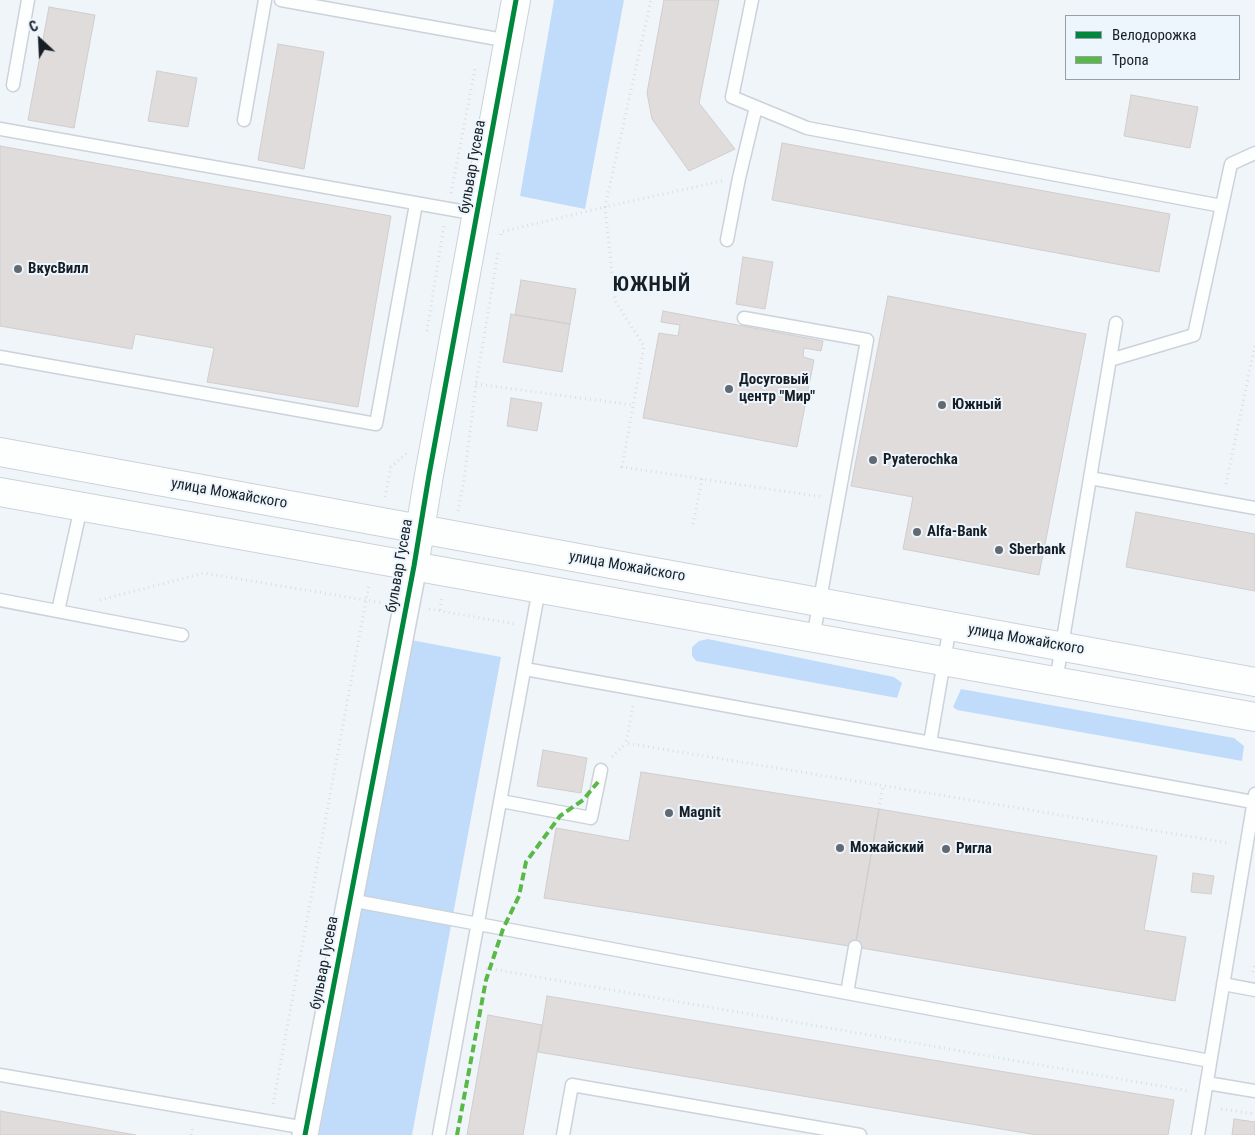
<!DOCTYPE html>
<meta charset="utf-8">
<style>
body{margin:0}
#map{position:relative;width:1255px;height:1135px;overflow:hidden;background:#f0f5fa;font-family:"Roboto Condensed",sans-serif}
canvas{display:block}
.legend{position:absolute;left:1065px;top:15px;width:175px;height:65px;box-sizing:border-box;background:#edf5fd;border:1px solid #979fa7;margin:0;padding:6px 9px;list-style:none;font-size:15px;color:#171e25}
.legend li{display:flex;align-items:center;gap:10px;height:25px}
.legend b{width:25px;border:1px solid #979fa7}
.north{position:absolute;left:15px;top:15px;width:50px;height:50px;-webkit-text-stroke:4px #edf5fd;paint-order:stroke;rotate:335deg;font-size:14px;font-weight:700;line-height:20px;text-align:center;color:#171e25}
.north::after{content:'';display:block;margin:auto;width:18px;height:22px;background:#171e25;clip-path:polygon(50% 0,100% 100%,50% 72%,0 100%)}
</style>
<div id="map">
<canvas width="1255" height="1135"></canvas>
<ul class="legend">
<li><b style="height:6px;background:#00873e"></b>Велодорожка</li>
<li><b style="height:6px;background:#58b947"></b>Тропа</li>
</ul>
<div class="north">С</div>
</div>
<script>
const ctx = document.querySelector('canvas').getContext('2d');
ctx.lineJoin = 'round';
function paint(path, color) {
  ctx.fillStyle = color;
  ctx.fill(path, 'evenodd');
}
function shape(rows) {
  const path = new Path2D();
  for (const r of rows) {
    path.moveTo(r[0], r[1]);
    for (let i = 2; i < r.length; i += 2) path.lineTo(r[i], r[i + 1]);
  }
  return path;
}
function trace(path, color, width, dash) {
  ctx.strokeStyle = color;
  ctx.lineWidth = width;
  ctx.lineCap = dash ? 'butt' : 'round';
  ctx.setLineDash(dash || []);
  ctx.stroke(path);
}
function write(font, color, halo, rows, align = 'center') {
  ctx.font = font + ' "Roboto Condensed",sans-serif';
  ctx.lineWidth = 4;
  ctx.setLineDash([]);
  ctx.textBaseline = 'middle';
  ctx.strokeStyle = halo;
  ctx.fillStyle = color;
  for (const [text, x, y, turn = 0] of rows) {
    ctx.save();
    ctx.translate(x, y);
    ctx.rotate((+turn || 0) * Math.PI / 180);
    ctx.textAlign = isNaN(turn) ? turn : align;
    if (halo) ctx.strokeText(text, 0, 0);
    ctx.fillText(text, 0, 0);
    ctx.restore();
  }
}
const green = shape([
 [554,0,624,0,585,209,520,196],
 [708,639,894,677,902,683,897,698,696,661,692,656,692,647,699,641],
 [411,640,501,657,412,1135,319,1135],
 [961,689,1234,738,1244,746,1242,761,957,710,953,707]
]);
const building = shape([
 [664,0,719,0,699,103,735,149,689,171,652,119,647,93,664,0],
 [49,7,95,15,74,128,28,120,49,7],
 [278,44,324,52,304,169,258,160,278,44],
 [157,71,197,78,188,127,148,121,157,71],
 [1131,95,1198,107,1190,148,1124,136,1131,95],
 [782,143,1170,214,1159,272,772,200,782,143],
 [0,146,391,216,358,407,207,382,214,348,135,334,132,349,0,326,0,146],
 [743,257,773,262,765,309,736,304,743,257],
 [521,280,576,289,570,324,515,315,521,280],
 [888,296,1086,334,1039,575,903,549,913,497,851,486,888,296],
 [663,311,823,341,821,351,804,348,803,357,814,360,797,447,643,418,659,333,678,336,680,325,661,322,663,311],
 [511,314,570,324,562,372,503,362,511,314],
 [511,398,542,403,537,431,507,426,511,398],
 [1136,512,1255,534,1255,591,1126,567,1136,512],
 [543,750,587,758,581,793,537,786,543,750],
 [641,772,879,809,855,947,544,898,556,828,629,841,641,772],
 [879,809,1157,856,1144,930,1186,937,1175,1001,855,947,879,809],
 [1193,873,1214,876,1211,894,1191,892,1193,873],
 [547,996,1174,1100,1168,1135,1037,1135,538,1052,547,996],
 [488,1015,542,1025,523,1135,467,1135,488,1015],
 [0,1111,136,1135,0,1135,0,1111],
 [1234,1119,1255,1122,1255,1135,1232,1135,1234,1119]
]);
const path = shape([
 [722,181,605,207,615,301,644,346,622,467,823,497],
 [451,193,475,69],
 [501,235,501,232,605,207,651,0],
 [427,331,444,226],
 [476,384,633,405],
 [1226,484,1255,345],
 [385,497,391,467,407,453],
 [458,511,464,480,476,384,498,253],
 [693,524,702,479],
 [100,600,204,573,383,603],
 [429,609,516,624],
 [440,610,442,596],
 [633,706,626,743,1229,843],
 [612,757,626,743],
 [879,809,883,786],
 [486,968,1189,1091],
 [1253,972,1255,963],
 [273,1104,369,584],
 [1221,1109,1255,1114],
 [191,1135,193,1126]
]);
const service = shape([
 [281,0,509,41],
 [752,0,732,97,807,128,1222,206],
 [13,85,28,0],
 [244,120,265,0],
 [0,129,477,214],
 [727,240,739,178,756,107],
 [744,318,867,340,813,638],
 [0,357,376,424,416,204],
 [1110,360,1194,335,1231,164,1255,153],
 [1090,478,1255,508],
 [0,600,182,635],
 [58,611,81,507],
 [525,669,636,689,1253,802],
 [1056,681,1116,323],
 [930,743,950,626],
 [501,801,591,818,601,770],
 [350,900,1210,1061],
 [1223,984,1255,990],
 [847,993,855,947],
 [0,1075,306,1128],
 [1207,1083,1255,1091],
 [439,1135,539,589],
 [563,1135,572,1085,860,1135],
 [1198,1135,1255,794]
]);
const minor = shape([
 [305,1135,414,566]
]);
const tertiary = shape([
 [414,566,429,475,516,0]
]);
const secondary = shape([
 [0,452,1255,682],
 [0,492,1255,717]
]);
const quiet = shape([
 [457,1135,486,980,503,929,519,896,526,862,560,816,583,800,598,782]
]);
const cycleway = shape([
 [305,1135,414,566,429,475,516,0]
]);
const markers = [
 [18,269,5,"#636970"],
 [729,389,5,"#636970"],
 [942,405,5,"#636970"],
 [873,460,5,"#636970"],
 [917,532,5,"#636970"],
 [999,550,5,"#636970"],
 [669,813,5,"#636970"],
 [840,848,5,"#636970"],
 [946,849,5,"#636970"]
];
const streetNames = [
 ["бульвар Гусева",473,167,-80],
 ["улица Можайского",229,494,10],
 ["бульвар Гусева",400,566,-80],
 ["улица Можайского",627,567,10],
 ["улица Можайского",1026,640,10],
 ["бульвар Гусева",325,963,-79]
];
const poiNames = [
 ["ВкусВилл",28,269],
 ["Досуговый",739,380],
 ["центр \"Мир\"",739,397],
 ["Южный",952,405],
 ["Pyaterochka",883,460],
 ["Alfa-Bank",927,532],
 ["Sberbank",1009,550],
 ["Magnit",679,813],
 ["Можайский",850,848],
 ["Ригла",956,849]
];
const districtNames = [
 ["ЮЖНЫЙ",652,286]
];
paint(green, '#c1dcfa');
paint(building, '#e0dcdc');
trace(building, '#d0cdcd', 1);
trace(service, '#ccd2d9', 15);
trace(minor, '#ccd2d9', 28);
trace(tertiary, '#ccd2d9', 30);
trace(secondary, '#ccd2d9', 30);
trace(path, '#dcdee0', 3, [1, 4]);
trace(service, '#fdfefe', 12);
trace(minor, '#fdfefe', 25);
trace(tertiary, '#fdfefe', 28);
trace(secondary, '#fdfefe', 28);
trace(quiet, '#58b947', 4, [8, 4]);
trace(cycleway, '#00873e', 5);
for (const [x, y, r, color] of markers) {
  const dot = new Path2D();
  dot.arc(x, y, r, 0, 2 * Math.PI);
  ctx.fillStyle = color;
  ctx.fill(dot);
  trace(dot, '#edf5fd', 2);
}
write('15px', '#171e25', '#edf5fd', streetNames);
write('bold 15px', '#171e25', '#edf5fd', poiNames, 'left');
ctx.letterSpacing = '1px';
write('bold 20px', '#171e25', '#edf5fd', districtNames);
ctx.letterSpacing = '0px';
</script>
